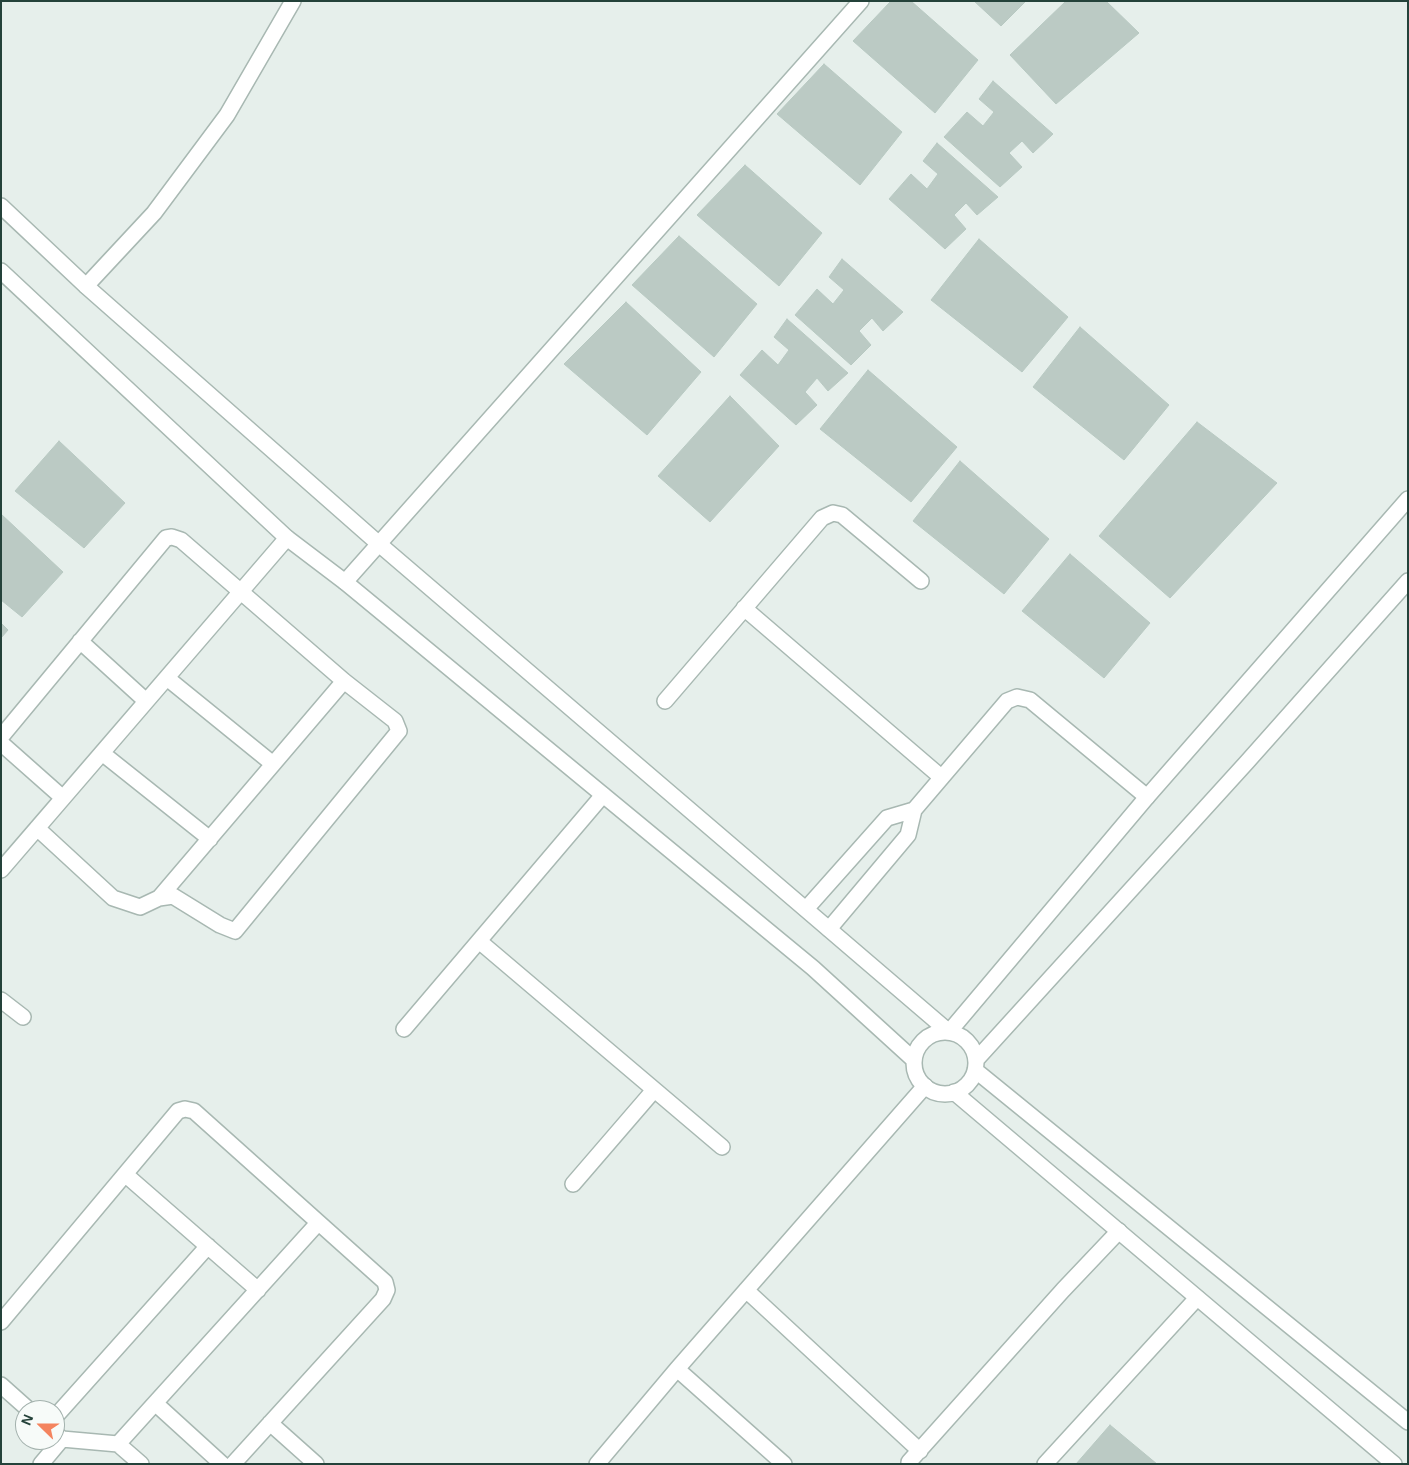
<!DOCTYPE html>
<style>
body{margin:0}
#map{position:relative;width:1409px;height:1465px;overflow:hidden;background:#e6efeb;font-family:Helvetica,sans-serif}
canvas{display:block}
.frame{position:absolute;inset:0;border:2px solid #24423a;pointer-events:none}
.north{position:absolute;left:15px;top:1400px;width:50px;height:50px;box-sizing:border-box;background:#f7fbf9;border:1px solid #a3b1ad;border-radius:50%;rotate:292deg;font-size:14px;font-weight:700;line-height:20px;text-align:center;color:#24423a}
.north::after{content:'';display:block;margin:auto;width:18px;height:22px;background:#f4845f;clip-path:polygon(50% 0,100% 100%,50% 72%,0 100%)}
</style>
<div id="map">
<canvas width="1409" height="1465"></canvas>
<div class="frame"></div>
<div class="north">N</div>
</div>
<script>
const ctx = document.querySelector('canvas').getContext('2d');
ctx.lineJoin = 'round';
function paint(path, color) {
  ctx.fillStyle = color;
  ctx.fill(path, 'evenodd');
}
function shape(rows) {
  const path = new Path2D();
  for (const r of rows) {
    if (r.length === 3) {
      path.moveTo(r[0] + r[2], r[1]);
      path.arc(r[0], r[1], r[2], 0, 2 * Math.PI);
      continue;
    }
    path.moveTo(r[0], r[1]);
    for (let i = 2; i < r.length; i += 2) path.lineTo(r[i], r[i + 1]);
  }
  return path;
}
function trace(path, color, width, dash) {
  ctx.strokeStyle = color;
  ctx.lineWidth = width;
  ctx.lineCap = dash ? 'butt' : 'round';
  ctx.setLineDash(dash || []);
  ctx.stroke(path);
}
const building = shape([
 [891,1,911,1,978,60,935,113,853,41,891,1],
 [974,1,1026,1,1001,26,974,1],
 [1066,1,1106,1,1139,33,1056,104,1010,55,1066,1],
 [824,64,902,132,860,185,777,114,824,64],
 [993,81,1053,134,1033,153,1022,141,1009,153,1022,167,1000,187,944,137,967,112,983,126,994,112,979,99,993,81],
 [937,143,998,197,977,215,966,203,954,215,966,229,945,249,889,199,911,174,927,189,938,174,923,161,937,143],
 [745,165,822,233,779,286,697,215,745,165],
 [679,236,757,304,714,357,632,285,679,236],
 [979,239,1068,317,1022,372,931,300,979,239],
 [842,259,903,312,883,331,872,318,859,331,871,345,851,365,795,315,817,289,833,304,844,290,829,277,842,259],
 [626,302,701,372,647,435,564,364,626,302],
 [787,319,848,373,828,391,817,378,805,392,817,405,796,425,740,375,762,350,778,365,789,350,774,337,787,319],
 [1080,327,1169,405,1124,460,1033,387,1080,327],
 [868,370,957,447,911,502,820,429,868,370],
 [730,396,779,446,710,522,658,476,730,396],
 [1197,422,1277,483,1170,598,1099,536,1197,422],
 [59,441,125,503,84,548,15,491,59,441],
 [960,461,1049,539,1004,594,913,521,960,461],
 [1,514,63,572,22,617,1,600,1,514],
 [1070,554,1150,623,1104,678,1022,611,1070,554],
 [1,623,8,630,1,638,1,623],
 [1110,1425,1157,1464,1076,1464,1110,1425]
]);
const minor = shape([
 [86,286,154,213,227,115,293,1],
 [345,582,861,1],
 [744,608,941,777],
 [80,641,146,701],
 [167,678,273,764],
 [665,701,822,518,833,513,842,515,921,581],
 [1,737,166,538,172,537,181,540,344,681,395,721,399,731,235,931,220,925,173,896,159,898,140,907,113,898,37,828],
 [1,743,63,798],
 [102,753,210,839],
 [1,870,287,538],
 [159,898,344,681],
 [806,909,887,818,914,810],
 [829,929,908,835,914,810,1007,701,1017,697,1030,700,1147,797],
 [479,941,722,1147],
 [1,1000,23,1017],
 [404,1029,603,795],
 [126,1175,258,1290],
 [573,1184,654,1090],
 [746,1290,920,1451],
 [1,1322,178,1111,185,1109,194,1111,385,1282,387,1290,383,1299,233,1464],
 [677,1369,784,1464],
 [1,1385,29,1410],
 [155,1403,222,1464],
 [55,1417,208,1246],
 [270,1423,316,1464],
 [55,1433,62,1439,118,1444,141,1464],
 [118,1444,318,1223],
 [909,1462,1063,1290,1119,1231],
 [41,1464,62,1439],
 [597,1464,677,1369,925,1086],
 [1045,1464,1197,1298]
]);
const tertiary = shape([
 [1,206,86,286,379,544,949,1032,1147,797,1408,499],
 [1,271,287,538,345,582,813,968,914,1060],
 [945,1063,31],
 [976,1060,1247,762,1408,581],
 [975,1070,1408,1422],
 [954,1092,1394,1464]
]);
paint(building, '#bbcac4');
trace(building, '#b8c9c2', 1);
trace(minor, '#a8b8b2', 18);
trace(tertiary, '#a8b8b2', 18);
trace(minor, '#fff', 15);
trace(tertiary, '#fff', 15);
</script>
